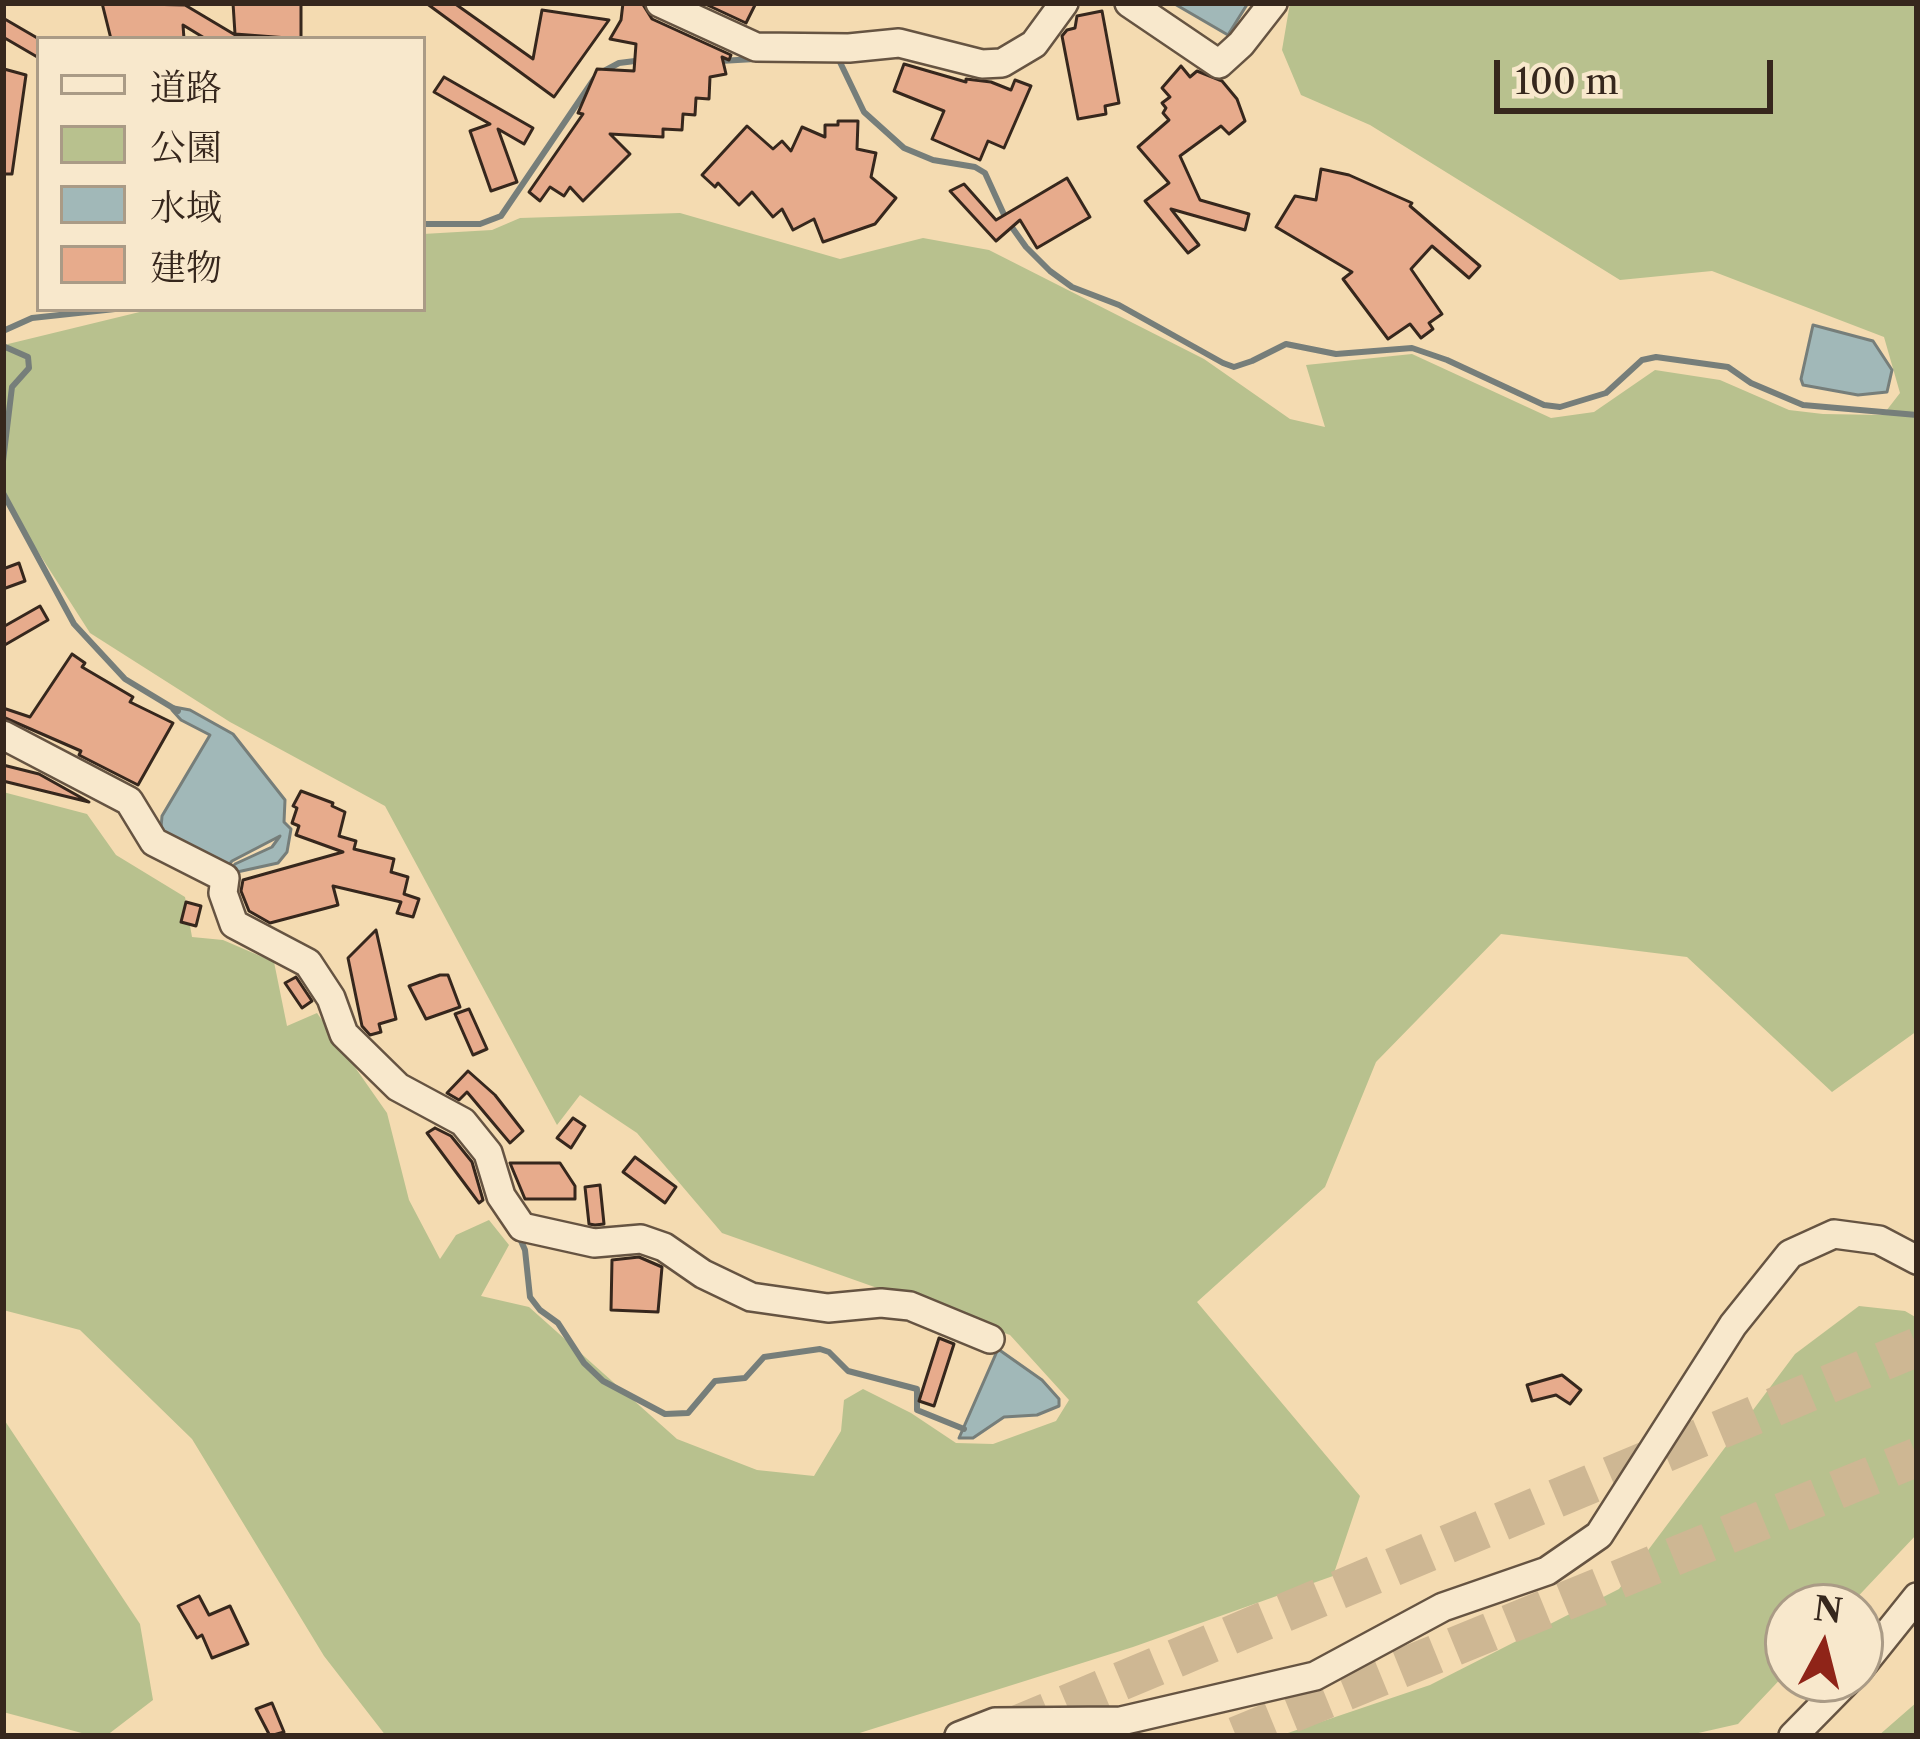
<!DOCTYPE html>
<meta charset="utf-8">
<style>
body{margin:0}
#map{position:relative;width:1920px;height:1739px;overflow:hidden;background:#f4dbb1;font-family:"Libre Caslon Text","Noto Serif JP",serif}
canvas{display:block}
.frame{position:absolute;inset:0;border:6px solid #36271d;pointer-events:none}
.legend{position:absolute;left:36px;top:36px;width:390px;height:276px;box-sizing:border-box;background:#f8e8cc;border:3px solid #aa9b86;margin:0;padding:15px 21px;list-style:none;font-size:36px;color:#36271d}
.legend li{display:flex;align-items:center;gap:24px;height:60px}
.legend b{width:60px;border:3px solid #aa9b86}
.north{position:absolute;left:1764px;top:1583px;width:120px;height:120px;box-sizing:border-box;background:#f8e8cc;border:3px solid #aa9b86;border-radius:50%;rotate:7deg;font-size:33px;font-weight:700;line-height:48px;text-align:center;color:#36271d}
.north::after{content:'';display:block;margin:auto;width:42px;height:54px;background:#8f2418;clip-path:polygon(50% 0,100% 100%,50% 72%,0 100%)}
.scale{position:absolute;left:1494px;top:60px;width:279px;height:54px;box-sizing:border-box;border:6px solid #36271d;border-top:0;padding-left:15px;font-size:36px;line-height:42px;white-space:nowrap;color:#36271d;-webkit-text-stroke:9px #f8e8cc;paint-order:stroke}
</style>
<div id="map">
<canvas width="1920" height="1739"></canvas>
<div class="frame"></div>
<ul class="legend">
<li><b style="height:15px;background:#f8e8cc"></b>道路</li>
<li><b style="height:33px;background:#b8c18e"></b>公園</li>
<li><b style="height:33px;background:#a1b8b8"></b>水域</li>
<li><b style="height:33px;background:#e7ab8c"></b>建物</li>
</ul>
<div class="north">N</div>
<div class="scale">100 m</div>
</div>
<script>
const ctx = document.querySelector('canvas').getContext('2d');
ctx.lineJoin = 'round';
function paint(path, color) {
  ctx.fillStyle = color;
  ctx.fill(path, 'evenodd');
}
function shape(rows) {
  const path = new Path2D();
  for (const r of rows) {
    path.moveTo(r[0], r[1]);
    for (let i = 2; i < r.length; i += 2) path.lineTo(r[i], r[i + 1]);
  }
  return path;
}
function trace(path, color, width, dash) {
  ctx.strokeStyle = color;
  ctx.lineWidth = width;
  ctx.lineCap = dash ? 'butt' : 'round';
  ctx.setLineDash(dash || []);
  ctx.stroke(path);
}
const green = shape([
 [1290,3,1917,3,1917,1031,1832,1092,1687,957,1501,934,1376,1062,1325,1187,1197,1302,1360,1496,1333,1576,1133,1647,850,1736,386,1736,324,1656,192,1439,80,1330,3,1310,3,792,87,814,116,855,185,897,192,937,223,940,274,962,287,1026,317,1013,387,1113,409,1200,440,1259,456,1235,489,1220,509,1245,481,1296,529,1307,677,1439,757,1470,814,1476,841,1431,844,1400,863,1389,911,1413,956,1443,993,1444,1056,1421,1069,1400,1010,1335,722,1233,637,1133,580,1095,557,1125,385,806,230,722,90,633,3,497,3,350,8,344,152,309,423,309,423,234,492,230,520,218,680,213,840,259,923,238,989,250,1204,359,1290,419,1325,427,1306,365,1412,354,1551,418,1594,412,1655,370,1720,380,1789,410,1823,414,1883,415,1900,393,1884,337,1712,271,1620,280,1370,125,1301,95,1282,50],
 [1859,1306,1905,1311,1917,1318,1917,1534,1848,1607,1788,1607,1788,1671,1738,1724,1685,1736,1279,1736,1430,1685,1619,1589,1795,1354],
 [3,1418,140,1624,153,1700,106,1736,93,1736,3,1712],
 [1917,1702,1917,1736,1878,1736]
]);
const water = shape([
 [1173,3,1248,3,1228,35,1173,3],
 [1813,325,1873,341,1892,370,1887,392,1858,395,1803,385,1801,379,1813,325],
 [174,707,190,710,233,734,285,800,284,822,291,829,287,852,278,863,228,874,235,864,272,847,280,836,232,861,224,871,160,840,162,816,210,735,181,720,172,710,174,707],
 [998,1349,1042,1380,1059,1399,1059,1406,1037,1415,1004,1417,973,1438,959,1438,998,1349]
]);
const stream = shape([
 [838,58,864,112,904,148,933,160,975,167,985,173,1006,219,1026,247,1050,271,1072,287,1119,305,1223,363,1234,367,1252,361,1286,344,1336,354,1412,348,1447,360,1544,405,1560,407,1606,393,1642,360,1656,357,1728,367,1751,383,1803,405,1917,415],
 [720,61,755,59],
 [604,71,619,63,643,60],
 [423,224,480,224,501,216,594,79],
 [3,331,32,318,115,309],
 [3,346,28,357,29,368,12,387,3,461],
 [3,493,74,624,125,679,178,711],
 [518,1234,525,1250,530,1297,540,1310,558,1323,584,1363,603,1381,665,1414,688,1413,715,1381,745,1378,764,1357,820,1349,829,1352,848,1371,917,1389,917,1410,964,1429]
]);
const building = shape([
 [102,3,185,5,242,39,206,39,183,25,184,39,111,39,102,3],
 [233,3,301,3,301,39,235,34,233,3],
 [426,3,454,3,533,59,542,10,609,20,554,97,426,3],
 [623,3,642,3,652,19,731,55,729,60,722,57,726,74,710,77,709,99,696,98,695,115,683,114,682,130,663,129,663,137,610,134,630,154,583,201,570,187,564,196,550,187,540,201,529,192,583,114,578,113,597,69,634,71,636,44,610,39,621,20,623,3],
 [703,3,756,3,746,23,703,3],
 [1102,11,1119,103,1105,106,1106,114,1078,119,1062,36,1067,30,1075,28,1077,16,1102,11],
 [3,18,39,39,39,58,3,37,3,18],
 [904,64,966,82,966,79,991,82,1011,90,1015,80,1031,86,1004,148,988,141,980,160,932,139,944,111,894,91,904,64],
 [1181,66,1190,77,1197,71,1222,81,1237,99,1245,121,1229,134,1221,126,1180,156,1200,200,1249,214,1245,230,1171,209,1199,245,1188,253,1145,201,1169,183,1138,147,1169,120,1163,113,1166,108,1162,103,1170,97,1162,88,1181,66],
 [4,69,26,75,12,174,3,174,4,69],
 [444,77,533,128,524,144,498,129,517,182,491,191,470,131,490,124,434,92,444,77],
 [838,121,858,121,857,149,876,153,871,177,896,198,875,224,823,242,814,219,793,230,782,209,773,217,752,192,739,205,718,183,715,187,702,175,747,126,773,149,782,141,791,151,802,127,825,137,825,125,838,125,838,121],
 [1321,169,1349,175,1412,203,1410,206,1480,266,1469,278,1432,246,1411,269,1442,314,1429,323,1433,329,1421,338,1410,324,1388,339,1343,279,1352,272,1276,227,1295,196,1316,200,1321,169],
 [1067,178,1090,217,1037,248,1020,220,996,241,950,191,964,184,996,220,1067,178],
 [19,563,25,581,3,589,3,569,19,563],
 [40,606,48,620,3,646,3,627,40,606],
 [72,654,85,663,82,667,133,697,130,702,173,723,138,785,79,755,81,751,3,717,3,708,30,717,72,654],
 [3,765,39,774,89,802,3,781,3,765],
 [301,791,333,803,332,806,345,812,339,836,356,841,354,849,394,859,391,872,408,877,404,894,419,899,413,917,397,913,401,902,333,886,338,905,270,923,249,911,241,891,243,880,343,852,296,835,299,826,292,823,297,808,293,806,301,791],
 [186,902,201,906,196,926,181,922,186,902],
 [376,930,396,1019,379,1024,381,1032,370,1035,362,1026,348,958,376,930],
 [440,975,448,975,460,1007,426,1019,409,986,440,975],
 [296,977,312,1001,302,1008,285,983,296,977],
 [469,1009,487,1049,473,1055,455,1014,469,1009],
 [468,1071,495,1095,523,1131,510,1143,467,1092,459,1100,447,1093,468,1071],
 [573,1118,585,1126,571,1148,557,1138,573,1118],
 [435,1128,451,1136,472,1162,483,1200,479,1203,427,1133,435,1128],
 [635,1157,676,1187,665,1203,623,1172,635,1157],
 [510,1163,560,1163,575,1186,575,1199,525,1199,510,1163],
 [600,1185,604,1224,595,1225,589,1224,585,1187,600,1185],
 [639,1257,662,1267,658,1312,611,1310,612,1260,639,1257],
 [939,1338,954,1344,934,1406,919,1401,939,1338],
 [1562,1375,1581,1390,1570,1404,1556,1395,1532,1401,1527,1385,1562,1375],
 [199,1596,209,1615,230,1606,248,1644,212,1658,202,1635,197,1638,178,1606,199,1596],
 [272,1703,284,1732,270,1736,256,1709,272,1703]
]);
const highwayTunnel = shape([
 [1012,1727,1917,1347],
 [1236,1736,1917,1457]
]);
const minor = shape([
 [660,3,756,47,849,48,899,43,982,64,1002,63,1034,44,1064,3],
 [1129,3,1219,64,1241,44,1273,3],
 [3,735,129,801,154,842,225,878,223,893,234,924,308,963,331,998,344,1034,398,1087,463,1122,488,1153,501,1196,522,1227,594,1243,641,1239,664,1247,703,1274,751,1297,828,1308,881,1303,910,1306,990,1339],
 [1860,1668,1917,1597],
 [959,1736,995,1722,1121,1721,1315,1676,1443,1607,1547,1571,1599,1535,1733,1325,1790,1254,1834,1234,1879,1240,1917,1260],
 [1793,1736,1849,1679]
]);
paint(green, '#b8c18e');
paint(water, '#a1b8b8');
trace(water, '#767e7a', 3);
trace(stream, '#767e7a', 6);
paint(building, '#e7ab8c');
trace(building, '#36271d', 3);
trace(highwayTunnel, '#ceb793', 39, [39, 20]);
trace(minor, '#665442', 32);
trace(minor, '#f8e8cc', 27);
</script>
